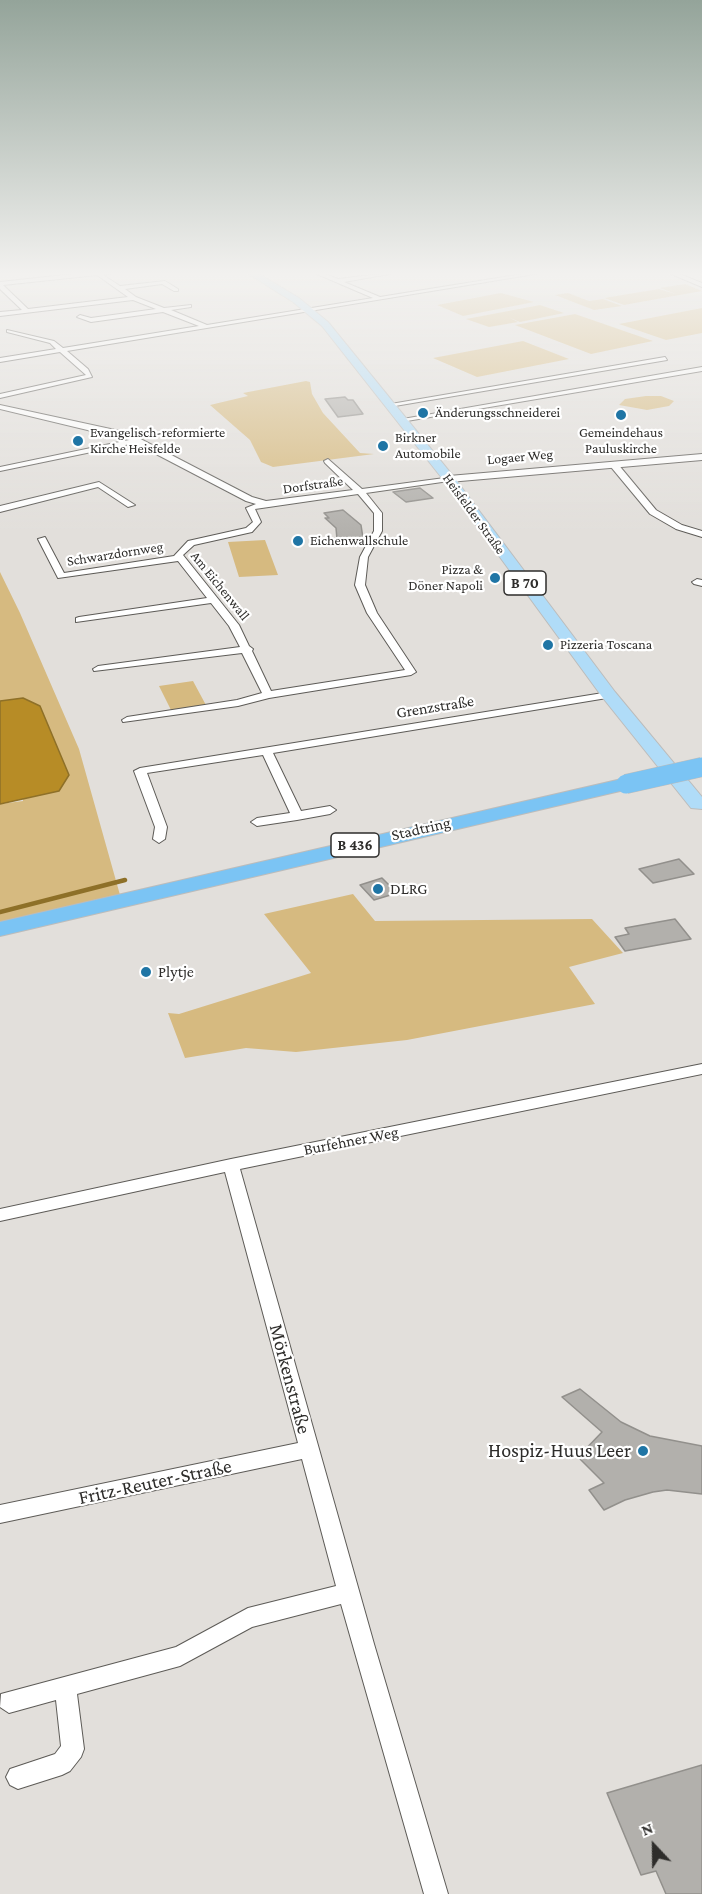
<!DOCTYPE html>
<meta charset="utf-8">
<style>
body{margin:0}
#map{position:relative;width:702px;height:1894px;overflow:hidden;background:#e2dfdb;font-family:"Crimson Pro",serif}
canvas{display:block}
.north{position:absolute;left:624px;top:1816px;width:60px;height:60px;-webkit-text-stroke:4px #fff;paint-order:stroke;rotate:338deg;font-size:16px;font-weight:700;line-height:24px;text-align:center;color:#2e2d2b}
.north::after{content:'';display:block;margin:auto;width:21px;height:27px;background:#2e2d2b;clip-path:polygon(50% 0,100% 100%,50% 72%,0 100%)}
</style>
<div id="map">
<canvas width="702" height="1894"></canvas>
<div class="north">N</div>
</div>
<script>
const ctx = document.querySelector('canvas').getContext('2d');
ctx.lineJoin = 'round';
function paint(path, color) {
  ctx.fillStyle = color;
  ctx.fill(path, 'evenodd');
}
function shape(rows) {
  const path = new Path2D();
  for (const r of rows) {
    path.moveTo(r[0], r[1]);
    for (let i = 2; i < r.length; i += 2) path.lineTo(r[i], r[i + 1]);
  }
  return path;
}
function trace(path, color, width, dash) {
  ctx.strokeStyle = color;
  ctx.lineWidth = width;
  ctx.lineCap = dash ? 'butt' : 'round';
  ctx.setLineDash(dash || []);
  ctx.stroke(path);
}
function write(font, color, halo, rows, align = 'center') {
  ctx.font = font + ' "Crimson Pro",serif';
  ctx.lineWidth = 4.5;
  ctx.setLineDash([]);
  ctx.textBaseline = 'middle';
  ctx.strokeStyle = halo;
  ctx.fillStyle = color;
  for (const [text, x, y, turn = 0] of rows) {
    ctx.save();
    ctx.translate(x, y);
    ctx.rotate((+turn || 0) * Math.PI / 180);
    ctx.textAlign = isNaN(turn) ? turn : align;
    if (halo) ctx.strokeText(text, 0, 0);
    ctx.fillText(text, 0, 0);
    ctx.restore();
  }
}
const green = shape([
 [685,284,702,291,624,305,604,298,659,289,676,294,660,288],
 [501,293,534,302,463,316,437,305],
 [568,293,589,301,603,299,622,306,594,310,555,295],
 [540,305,564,313,520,322,510,318,518,322,489,327,466,319],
 [702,308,702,333,666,340,619,324],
 [575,314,653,341,591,354,515,325],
 [523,341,569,359,477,377,433,358],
 [306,381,310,382,312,394,323,413,360,453,374,454,273,467,261,462,250,440,210,405,248,396,243,393],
 [646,396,661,396,674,401,669,406,647,410,619,405,625,399],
 [265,540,278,575,239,577,228,542],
 [0,572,20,613,79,749,120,895,0,924,0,804,23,801,23,698,0,701],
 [193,681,207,707,172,712,159,686],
 [353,894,375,921,592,919,623,953,569,967,595,1004,407,1040,296,1052,246,1048,185,1058,168,1013,179,1014,311,973,264,914]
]);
const water = shape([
 [23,698,40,706,69,775,59,791,0,804,0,701,23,698]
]);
const stream = shape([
 [0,912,125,880]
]);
const building = shape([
 [345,397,348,400,353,400,363,414,338,417,325,399,345,397],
 [420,488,433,498,406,502,393,492,420,488],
 [343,510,361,525,363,538,337,539,336,528,325,518,329,518,324,513,343,510],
 [679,859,694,874,653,883,639,869,679,859],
 [382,878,397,893,374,900,360,885,382,878],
 [675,919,691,939,625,951,615,937,629,934,625,928,675,919],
 [580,1389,621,1422,650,1436,702,1446,702,1494,667,1490,653,1492,625,1500,604,1510,589,1490,604,1483,578,1457,602,1432,562,1397,580,1389],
 [702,1765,702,1894,666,1894,656,1871,641,1875,607,1793,702,1765]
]);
const street = shape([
 [91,271,124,271,103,275,120,286,165,281,178,289,178,291,174,291,162,284,125,289,136,297,164,308,191,305,191,307,171,310,207,325,373,298,310,271,317,271,338,279,406,271,344,282,380,297,541,271,553,271,67,351,88,369,92,377,0,398,0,394,86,375,60,352,0,362,0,358,56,349,50,343,7,332,7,330,54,341,63,348,199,326,163,312,91,322,77,317,80,315,91,318,156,309,133,300,0,316,0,312,22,310,0,289,0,282,92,272,91,271],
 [97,275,128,297,28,309,3,285,97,275],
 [664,271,672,271,702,283,702,287,664,271],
 [665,357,667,360,389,407,385,405,665,357],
 [702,367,702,371,401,422,397,420,702,367],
 [0,405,129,433,252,497,266,501,353,490,325,463,324,461,328,459,362,489,452,477,453,479,449,481,366,493,382,513,382,531,368,557,365,585,377,613,416,672,411,675,269,698,238,706,123,722,122,720,127,717,237,700,262,693,242,653,94,671,93,669,98,666,240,647,229,626,211,603,76,622,76,618,79,617,207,598,178,561,58,578,38,539,45,537,64,573,174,556,188,541,246,528,253,522,246,508,256,504,246,501,135,443,0,471,0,467,129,440,0,409,0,405],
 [358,494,374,513,374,531,360,557,355,585,367,613,405,670,271,691,252,651,253,649,249,646,239,625,183,555,194,545,252,532,261,522,255,509,358,494],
 [611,463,617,463,656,510,682,525,702,531,702,537,676,529,650,514,611,467,611,463],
 [99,482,135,505,128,507,98,487,0,512,0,506,99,482],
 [697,579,702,580,702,586,694,584,692,582,697,579],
 [609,692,613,693,613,697,273,753,301,811,330,806,336,810,330,814,297,820,257,826,251,822,257,818,290,813,263,755,147,773,167,827,165,839,159,843,153,839,155,827,134,771,140,768,609,692],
 [702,1064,702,1074,240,1169,374,1644,448,1894,424,1894,341,1604,252,1627,180,1666,77,1694,84,1749,81,1757,70,1771,62,1775,18,1789,10,1785,6,1777,10,1769,55,1754,61,1746,56,1700,9,1713,0,1707,1,1694,176,1647,248,1608,336,1586,302,1459,0,1523,0,1505,298,1443,225,1172,0,1221,0,1209,231,1159,702,1064]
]);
const secondary = shape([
 [702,454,702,460,449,482,443,479,449,476,702,454]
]);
const primary = shape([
 [244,271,254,271,299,298,328,322,453,476,615,692,702,797,702,809,691,808,603,698,445,482,322,326,293,302,244,271]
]);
const highway = shape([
 [626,778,633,780,636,784,633,788,0,936,0,922,626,778]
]);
const rail = shape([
 [694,271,702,274]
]);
const highwayBridge = shape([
 [626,784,702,767]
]);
const markers = [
 [423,413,6,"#1f75a5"],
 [621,415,6,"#1f75a5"],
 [78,441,6,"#1f75a5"],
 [383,446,6,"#1f75a5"],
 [298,541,6,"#1f75a5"],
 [495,578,6,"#1f75a5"],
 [548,645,6,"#1f75a5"],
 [378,889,6,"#1f75a5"],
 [146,972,6,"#1f75a5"],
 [643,1451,6,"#1f75a5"]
];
const farPoinames = [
 ["Änderungsschneiderei",435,413],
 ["Evangelisch-reformierte",90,433],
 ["Kirche Heisfelde",90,449],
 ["Gemeindehaus",621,433,"center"],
 ["Pauluskirche",621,449,"center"],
 ["Birkner",395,438],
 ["Automobile",395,454],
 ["Eichenwallschule",310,541],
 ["Pizza &",483,570,"right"],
 ["Döner Napoli",483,586,"right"],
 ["Pizzeria Toscana",560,645]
];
const farStreetnames = [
 ["Logaer Weg",520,457,-5],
 ["Dorfstraße",313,485,-8],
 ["Heisfelder Straße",474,514,54],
 ["Schwarzdornweg",115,554,-9],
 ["Am Eichenwall",220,586,51]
];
const shields = [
 [525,583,42],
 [355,845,48]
];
const shieldNames = [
 ["B 70",525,583],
 ["B 436",355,845]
];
const streetNames = [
 ["Grenzstraße",435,707,-9],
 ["Stadtring",421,829,-13],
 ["Burfehner Weg",351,1141,-11]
];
const poiNames = [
 ["DLRG",390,889],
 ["Plytje",158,972]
];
const nearStreetnames = [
 ["Mörkenstraße",290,1379,75],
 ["Fritz-Reuter-Straße",155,1482,-12]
];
const nearPoinames = [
 ["Hospiz-Huus Leer",631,1451]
];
paint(green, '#d6ba80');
paint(water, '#b78c26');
trace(water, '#8e7028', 1.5);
trace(stream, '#8e7028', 4.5);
paint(building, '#b2b0ac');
trace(building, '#92908c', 1.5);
trace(street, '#5d5b57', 2);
trace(secondary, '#5d5b57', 2);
trace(primary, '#bcbcbb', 2);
trace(highway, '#bcbcbb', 2);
paint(street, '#fff');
paint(secondary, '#fff');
paint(primary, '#b0dcf8');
paint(highway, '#7bc4f4');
trace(rail, '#7a7875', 2, [5, 3]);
trace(highwayBridge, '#bcbcbb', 20, []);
trace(highwayBridge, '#7bc4f4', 19);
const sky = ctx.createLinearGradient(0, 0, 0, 536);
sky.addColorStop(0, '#94a49a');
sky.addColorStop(0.51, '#f2f1ef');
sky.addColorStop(1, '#f2f1ef00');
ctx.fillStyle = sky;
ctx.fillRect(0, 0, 702, 536);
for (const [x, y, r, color] of markers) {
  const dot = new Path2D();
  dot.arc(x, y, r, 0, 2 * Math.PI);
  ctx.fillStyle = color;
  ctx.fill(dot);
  trace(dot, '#fff', 2);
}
write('14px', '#2e2d2b', '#fff', farPoinames, 'left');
write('14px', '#2e2d2b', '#fff', farStreetnames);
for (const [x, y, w] of shields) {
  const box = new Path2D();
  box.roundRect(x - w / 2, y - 12, w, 24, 4.5);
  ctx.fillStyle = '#fff';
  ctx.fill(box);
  trace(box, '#2e2d2b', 1.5);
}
write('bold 15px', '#2e2d2b', null, shieldNames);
write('16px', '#2e2d2b', '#fff', streetNames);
write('16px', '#2e2d2b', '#fff', poiNames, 'left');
write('20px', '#2e2d2b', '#fff', nearStreetnames);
write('20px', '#2e2d2b', '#fff', nearPoinames, 'right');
</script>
